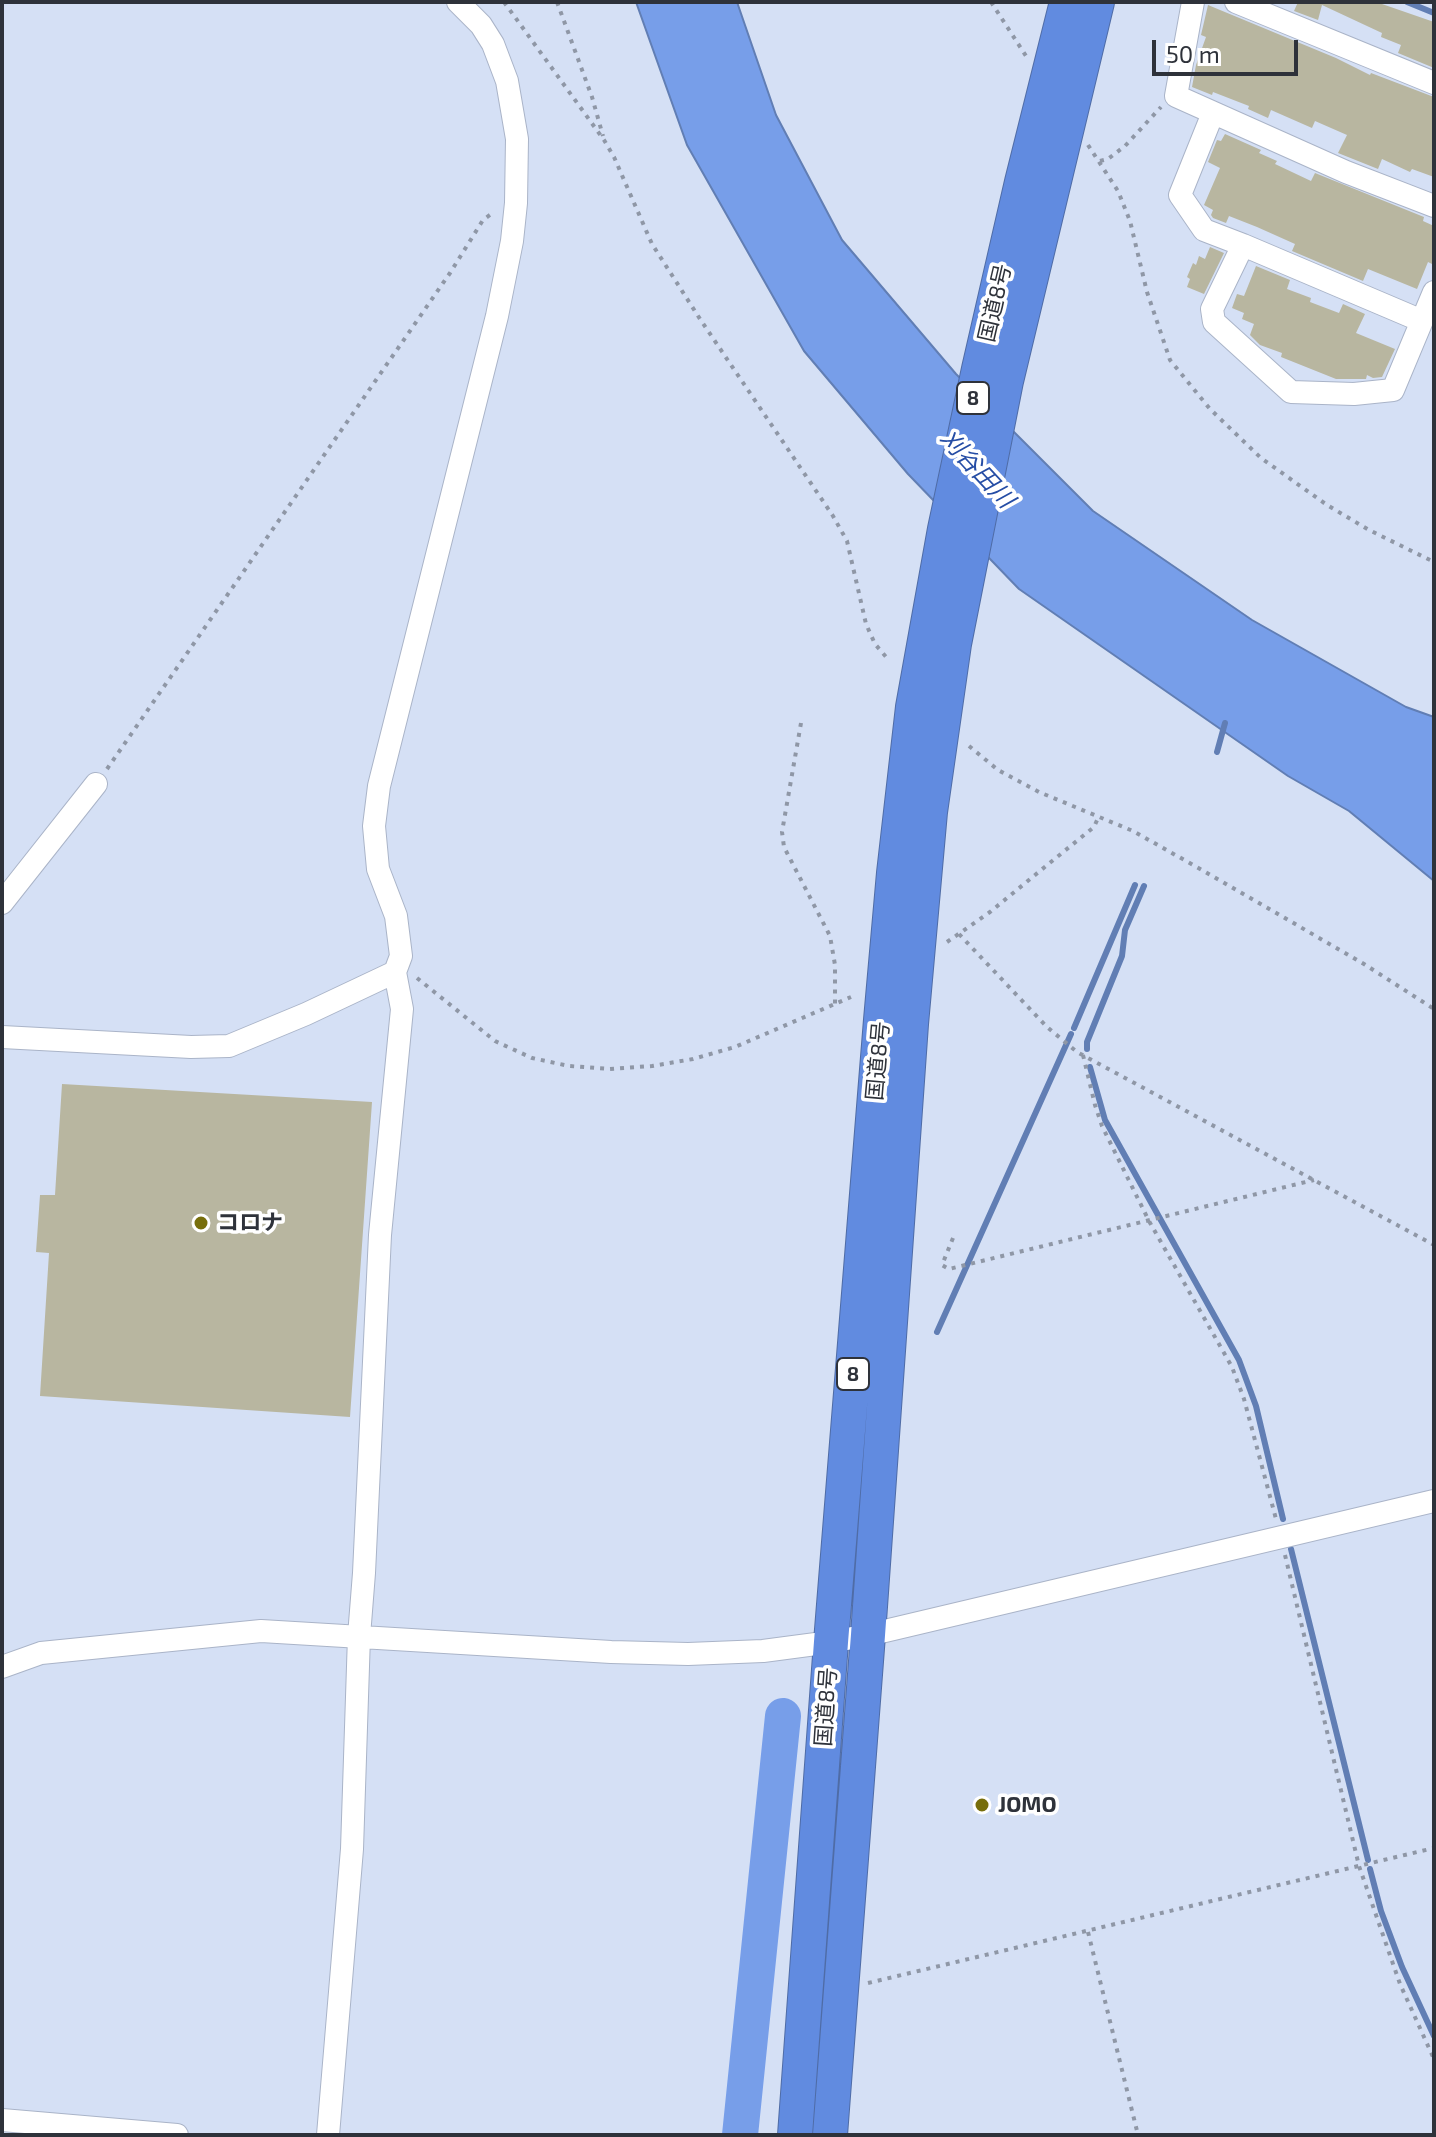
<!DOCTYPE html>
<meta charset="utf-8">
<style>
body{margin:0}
#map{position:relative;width:1436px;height:2137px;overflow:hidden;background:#d5e0f5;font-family:"Exo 2",sans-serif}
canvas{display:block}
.frame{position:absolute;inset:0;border:4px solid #2e323a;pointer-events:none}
.scale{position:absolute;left:1152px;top:40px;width:146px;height:36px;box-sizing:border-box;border:4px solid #2e323a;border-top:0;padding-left:10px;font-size:24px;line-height:28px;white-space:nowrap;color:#2e323a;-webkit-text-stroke:6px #fff;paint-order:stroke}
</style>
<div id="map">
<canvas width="1436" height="2137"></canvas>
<div class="frame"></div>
<div class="scale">50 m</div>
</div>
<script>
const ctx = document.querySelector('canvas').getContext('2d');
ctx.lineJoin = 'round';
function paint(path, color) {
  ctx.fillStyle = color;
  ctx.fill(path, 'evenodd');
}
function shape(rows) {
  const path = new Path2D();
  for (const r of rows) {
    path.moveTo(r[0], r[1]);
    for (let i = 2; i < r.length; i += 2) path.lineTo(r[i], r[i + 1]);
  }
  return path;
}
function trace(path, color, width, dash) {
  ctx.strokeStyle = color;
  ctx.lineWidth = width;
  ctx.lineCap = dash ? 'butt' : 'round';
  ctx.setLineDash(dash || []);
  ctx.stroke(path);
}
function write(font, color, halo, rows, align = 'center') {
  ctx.font = font + ' "Exo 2","Noto Sans JP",sans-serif';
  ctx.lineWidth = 7;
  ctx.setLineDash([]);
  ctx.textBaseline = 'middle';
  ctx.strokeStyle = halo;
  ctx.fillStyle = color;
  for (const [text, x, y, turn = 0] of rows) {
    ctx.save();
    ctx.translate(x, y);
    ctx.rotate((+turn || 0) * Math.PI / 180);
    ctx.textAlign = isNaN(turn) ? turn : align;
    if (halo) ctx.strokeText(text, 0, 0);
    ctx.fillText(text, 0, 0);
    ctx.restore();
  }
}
const water = shape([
 [636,2,737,2,776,115,842,240,956,374,1093,511,1252,620,1406,707,1434,717,1434,881,1349,811,1288,776,1019,589,908,474,804,351,687,145,636,2]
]);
const stream = shape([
 [1407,2,1434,13],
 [1217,752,1225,723],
 [1074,1028,1135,885],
 [1087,1049,1087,1042,1122,956,1125,930,1144,886],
 [1090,1067,1105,1120,1239,1360,1256,1406,1283,1519],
 [937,1332,1071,1034],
 [1291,1549,1368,1860],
 [1370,1869,1381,1911,1402,1967,1434,2036]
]);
const river = shape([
 [740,2135,783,1716]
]);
const building = shape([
 [1298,2,1382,2,1382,4,1434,22,1434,68,1398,53,1401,45,1381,37,1382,33,1322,5,1318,20,1294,11],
 [1208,5,1336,58,1370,75,1371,73,1434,97,1434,177,1412,169,1410,172,1382,159,1378,169,1338,153,1347,135,1315,121,1312,128,1271,110,1268,118,1248,109,1249,106,1213,92,1212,95,1192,87,1196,65,1206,37,1201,35],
 [1225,134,1261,150,1259,153,1277,161,1275,164,1311,181,1315,173,1424,217,1423,221,1434,226,1434,265,1428,262,1417,289,1368,269,1363,281,1292,251,1295,244,1257,227,1229,216,1226,223,1213,218,1211,215,1213,210,1204,205,1220,168,1208,162,1217,140,1221,141],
 [1210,247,1224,253,1204,294,1187,287,1190,279,1187,277,1193,263,1196,265,1199,256,1205,259],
 [1256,266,1290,280,1287,289,1311,298,1310,302,1339,313,1343,304,1365,314,1356,333,1395,349,1382,377,1373,378,1367,375,1366,379,1336,379,1281,357,1282,353,1260,345,1250,335,1254,324,1242,319,1244,313,1232,308,1237,294,1244,296],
 [62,1084,372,1102,350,1417,40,1396,49,1253,36,1252,40,1195,55,1195]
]);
const path = shape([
 [504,2,604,140,614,157,652,244,700,319,833,516,847,541,866,624,875,644,887,658],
 [557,2,592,97,603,136],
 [991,2,1026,56],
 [1088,145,1118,191,1130,221,1147,292,1170,360,1210,409,1261,458,1327,505,1369,530,1434,562],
 [1100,161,1108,159,1125,146,1161,107],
 [801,723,782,832,784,847,830,936,835,965,835,1004],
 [969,746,998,770,1039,792,1133,831,1202,870,1364,964,1434,1009],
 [107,769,450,273,483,220,494,212],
 [959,934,1047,1027,1077,1052,1434,1245],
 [947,942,990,912,1046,866,1094,827,1098,818],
 [417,978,495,1041,532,1058,569,1066,610,1069,652,1066,693,1059,735,1047,851,997],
 [1083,1055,1095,1105,1102,1126,1149,1221,1232,1367,1244,1399,1276,1519],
 [953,1238,942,1265,949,1269,1314,1180],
 [1285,1555,1359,1866,1400,1984,1434,2059],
 [1088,1932,1138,2135],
 [868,1983,1434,1848]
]);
const minor = shape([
 [1193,2,1176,96,1346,172,1434,206],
 [1236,2,1434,83],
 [1213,113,1180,195,1204,230,1243,245,1212,309,1214,322,1291,392,1354,394,1393,390,1434,292],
 [1243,245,1422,321],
 [2,903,96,784],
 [2,1037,191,1047,229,1046,306,1014,395,972],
 [2,1667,41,1653,261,1631,611,1652,688,1654,763,1651,831,1642,868,1635,1434,1501],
 [2,2120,177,2135],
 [328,2135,352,1849,359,1636,364,1573,380,1235,402,1009,395,972,401,956,396,916,378,869,374,826,379,786,497,316,512,241,516,203,517,139,507,81,493,44,481,25,458,2]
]);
const highway = shape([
 [795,2135,831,1642,881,1020,894,873,913,707,945,529,979,369,1022,182,1067,2],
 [830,2135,868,1635,911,1024,930,812,954,644,1006,381,1097,2]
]);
const markers = [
 [201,1223,8,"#776e0b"],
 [982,1805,8,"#776e0b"]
];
const shields = [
 [973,398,32],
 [853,1374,32]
];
const shieldNames = [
 ["8",973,398],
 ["8",853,1374]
];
const streetNames = [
 ["国道8号",995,303,-77],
 ["国道8号",878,1061,-85],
 ["国道8号",826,1707,-86]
];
const poiNames = [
 ["コロナ",217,1223],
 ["JOMO",998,1805]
];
const waterNames = [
 ["刈谷田川",977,469,47]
];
paint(water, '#779ee9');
trace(water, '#617eb4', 2);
trace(stream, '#617eb4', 6);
trace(river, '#779ee9', 36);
paint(building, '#b8b6a0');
trace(minor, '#aab4c8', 24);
trace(highway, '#4f6ca6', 36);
trace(path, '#8f97a6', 4, [4, 6]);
trace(minor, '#fff', 22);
trace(highway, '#618be0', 34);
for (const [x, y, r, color] of markers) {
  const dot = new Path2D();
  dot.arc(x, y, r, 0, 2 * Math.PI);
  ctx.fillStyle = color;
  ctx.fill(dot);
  trace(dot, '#fff', 3);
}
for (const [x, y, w] of shields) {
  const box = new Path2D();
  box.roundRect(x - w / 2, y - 16, w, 32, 6);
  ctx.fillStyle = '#fff';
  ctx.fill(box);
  trace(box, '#2e323a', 2);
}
write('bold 20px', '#2e323a', null, shieldNames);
write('22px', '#2e323a', '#fff', streetNames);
write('bold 22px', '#2e323a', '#fff', poiNames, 'left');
write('italic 24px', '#254da5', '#fff', waterNames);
</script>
